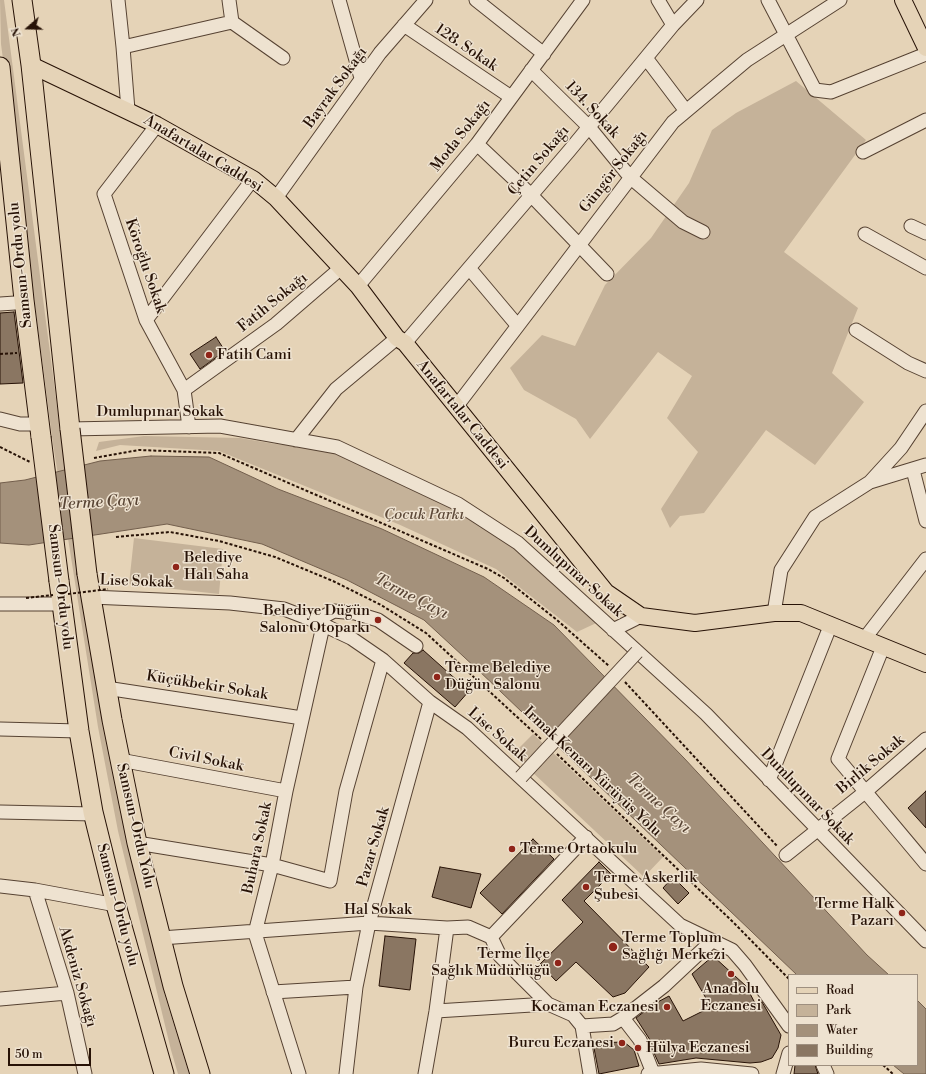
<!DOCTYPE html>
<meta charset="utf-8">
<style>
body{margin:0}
#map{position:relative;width:926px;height:1074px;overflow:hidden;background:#e5d3b7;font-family:"Libre Bodoni",serif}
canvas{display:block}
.legend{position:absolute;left:788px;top:974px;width:130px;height:92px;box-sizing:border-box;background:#eee2d0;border:1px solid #9e8f7f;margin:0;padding:5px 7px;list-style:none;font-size:12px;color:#271206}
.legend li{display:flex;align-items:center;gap:8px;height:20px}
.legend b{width:20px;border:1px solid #9e8f7f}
.north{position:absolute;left:8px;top:8px;width:40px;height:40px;-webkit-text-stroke:3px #eee2d0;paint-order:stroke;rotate:250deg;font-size:11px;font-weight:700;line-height:16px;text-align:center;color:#271206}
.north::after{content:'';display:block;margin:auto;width:14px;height:18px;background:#271206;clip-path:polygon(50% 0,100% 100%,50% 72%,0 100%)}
.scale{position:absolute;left:8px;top:1048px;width:83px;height:18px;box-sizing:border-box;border:2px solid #271206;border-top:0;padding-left:5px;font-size:12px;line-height:14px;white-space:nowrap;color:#271206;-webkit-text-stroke:3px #eee2d0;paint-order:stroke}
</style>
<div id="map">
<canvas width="926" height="1074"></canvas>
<ul class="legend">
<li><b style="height:5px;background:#e5d3b7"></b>Road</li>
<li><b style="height:11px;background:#c5b299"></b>Park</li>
<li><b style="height:11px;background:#a4917b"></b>Water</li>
<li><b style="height:11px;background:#8a7662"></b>Building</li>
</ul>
<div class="north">N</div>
<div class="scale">50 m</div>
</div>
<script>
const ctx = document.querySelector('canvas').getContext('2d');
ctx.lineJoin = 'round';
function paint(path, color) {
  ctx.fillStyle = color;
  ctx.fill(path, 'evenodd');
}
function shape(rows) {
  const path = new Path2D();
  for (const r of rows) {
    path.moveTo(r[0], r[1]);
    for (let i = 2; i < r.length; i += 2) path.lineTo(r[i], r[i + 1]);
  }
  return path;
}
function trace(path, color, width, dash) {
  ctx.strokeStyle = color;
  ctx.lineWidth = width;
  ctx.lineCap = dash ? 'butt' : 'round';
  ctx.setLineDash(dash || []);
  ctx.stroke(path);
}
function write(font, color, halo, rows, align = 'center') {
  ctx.font = font + ' "Libre Bodoni",serif';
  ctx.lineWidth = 3;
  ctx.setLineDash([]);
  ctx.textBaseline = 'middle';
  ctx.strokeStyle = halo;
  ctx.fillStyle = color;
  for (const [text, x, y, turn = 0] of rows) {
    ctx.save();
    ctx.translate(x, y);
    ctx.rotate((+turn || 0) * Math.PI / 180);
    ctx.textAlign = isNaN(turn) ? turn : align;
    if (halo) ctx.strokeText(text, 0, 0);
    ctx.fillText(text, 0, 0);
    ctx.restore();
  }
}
const green = shape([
 [0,0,4,0,66,475,121,808,165,996,189,1074,178,1074,171,1050,118,831,98,727,53,444,1,44],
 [796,81,866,140,784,252,858,308,832,373,864,402,815,465,766,430,704,513,680,516,670,528,661,509,698,452,667,418,692,376,658,352,590,439,576,419,524,390,510,368,542,335,575,346,605,285,651,238,689,183,712,130,736,113],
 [144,436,240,438,275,444,321,448,358,462,478,521,607,618,577,632,496,569,398,524,219,451,120,445,96,451,99,442],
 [134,538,223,549,219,594,129,584],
 [533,734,663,857,644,877,513,754]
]);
const water = shape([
 [151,456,209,457,278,489,382,529,484,577,554,625,684,758,867,955,889,975,797,975,477,669,424,620,347,580,262,544,167,524,29,545,0,543,0,483,25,480,100,461,151,456],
 [917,1000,926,1009,926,1074,904,1074,893,1065,917,1065,917,1000]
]);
const building = shape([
 [14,312,23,383,0,384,0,313,14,312],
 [216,337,225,351,200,369,190,354,216,337],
 [423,650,469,691,455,707,404,663,413,653,419,653,423,650],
 [926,791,926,828,908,808,926,791],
 [533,839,554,859,502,914,480,893,533,839],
 [599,862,611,874,584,901,649,967,625,993,613,997,576,962,556,981,540,964,583,922,562,900,599,862],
 [440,867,481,874,471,908,432,897,440,867],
 [673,877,689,893,678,904,663,888,673,877],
 [385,936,416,939,410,990,379,986,385,936],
 [713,956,746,986,756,1005,762,1002,781,1035,778,1048,772,1058,761,1062,750,1063,696,1058,659,1064,650,1044,652,1043,636,1018,654,1004,669,996,683,1021,711,1007,692,974,713,956],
 [624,1042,634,1050,639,1066,599,1074,593,1043,624,1042],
 [795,1065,815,1065,818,1074,794,1074,795,1065]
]);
const path = shape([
 [0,354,17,353],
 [0,447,30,462],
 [94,458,139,450,219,453,488,569,504,578,557,620,609,666],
 [116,537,170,532,219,541,275,557,333,581,381,605,426,633,541,739],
 [625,682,778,847],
 [557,754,733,922,789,979],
 [883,1065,893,1074]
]);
const minor = shape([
 [118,0,123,47,128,110],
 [229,0,232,22],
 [339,0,361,78],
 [476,0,544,54],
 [658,0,673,25],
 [768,0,815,90,831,92,926,54],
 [404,25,511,97],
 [123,47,232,22,283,58],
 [646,58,686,111],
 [531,70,589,127,630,177,683,222,703,232],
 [157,125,104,194,146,320,184,390,189,427],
 [477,144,531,195,607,274],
 [863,152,926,120],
 [276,198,380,53,426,0],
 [911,226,926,233],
 [865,234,926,268],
 [469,268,517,325],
 [358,286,477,144,583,0],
 [0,304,15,303],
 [146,320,253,179],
 [856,330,908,363,926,371],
 [405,343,569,151,673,25,697,0],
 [184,390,276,324,341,268],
 [456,407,673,122,747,60,840,0],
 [0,419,20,424,38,424],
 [70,429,220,426,337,447,458,504,518,543,706,714,926,941],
 [296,440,336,389,397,338],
 [913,470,926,521],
 [870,482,901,448,926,411],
 [91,597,230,603,284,609,315,621,351,638,383,660,430,702,467,728,680,925,732,950,745,965,789,1026],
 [0,604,61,604],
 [774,613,781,570,815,517,870,482,926,465],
 [315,621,334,611,355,613,378,620,416,646],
 [613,630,641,616],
 [865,638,926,559],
 [883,647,838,759,926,864],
 [106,688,302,718],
 [0,729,79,731],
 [120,760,286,791],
 [769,780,831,624],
 [0,812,94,814],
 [137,843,272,865,330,881,346,791,383,660],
 [786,855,865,792,926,739],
 [0,886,35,890,116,905],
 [35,890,67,993,85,1074],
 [447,928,468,927,491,937,500,956,548,1004],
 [491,937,586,837],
 [161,938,369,923,447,928,436,1011,425,1074],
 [273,992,356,987],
 [0,999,67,993],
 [436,1011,548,1004,573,1015,582,1026,590,1074],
 [623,1018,640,1040,653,1073],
 [582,1026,613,1024,623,1018,664,986,712,941],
 [823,1065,827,1074],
 [299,1074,255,933,272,865,286,791,323,626],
 [346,1074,356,987,369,923,430,702],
 [648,1074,701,1069,752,1074],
 [783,1074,789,1053]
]);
const major = shape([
 [903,0,926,48],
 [31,65,157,125,253,179,276,198,358,286,397,338,405,343,606,592,641,616,695,623,774,613,801,613,926,664]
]);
const highway = shape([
 [22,0,31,65,70,429],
 [0,67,24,300,41,437],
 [87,574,112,720,137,843,173,986,200,1074],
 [59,581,79,731,93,812,116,905,164,1074]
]);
const pathBridge = shape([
 [68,594,108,589],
 [26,598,53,595]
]);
const minorBridge = shape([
 [521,777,637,652]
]);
const highwayBridge = shape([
 [70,429,87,574],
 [41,437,59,581]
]);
const markers = [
 [209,355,4,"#8f2418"],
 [176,567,4,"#8f2418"],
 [378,620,4,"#8f2418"],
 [437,677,4,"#8f2418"],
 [512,849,4,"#8f2418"],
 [586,887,4,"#8f2418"],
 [902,913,4,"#8f2418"],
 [613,947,5,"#8f2418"],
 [558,963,4,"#8f2418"],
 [731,974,4,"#8f2418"],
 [667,1007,4,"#8f2418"],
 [622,1043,4,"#8f2418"],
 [638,1048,4,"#8f2418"]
];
const streetNames = [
 ["128. Sokak",466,48,34],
 ["Bayrak Sokağı",336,88,-54],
 ["134. Sokak",592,110,47],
 ["Moda Sokağı",461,136,-52],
 ["Anafartalar Caddesi",203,154,31],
 ["Çetin Sokağı",539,161,-50],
 ["Güngör Sokağı",614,172,-52],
 ["Samsun-Ordu yolu",21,265,-96],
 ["Köroğlu Sokak",145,266,71],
 ["Fatih Sokağı",273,303,-39],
 ["Dumlupınar Sokak",160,412],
 ["Anafartalar Caddesi",462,415,51],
 ["Dumlupınar Sokak",573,572,42],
 ["Lise Sokak",136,582,2],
 ["Samsun-Ordu yolu",60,587,83],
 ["Küçükbekir Sokak",207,686,9],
 ["Lise Sokak",497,735,41],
 ["Civil Sokak",206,760,11],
 ["Birlik Sokak",871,765,-40],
 ["Irmak Kenarı Yürüyüş Yolu",592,772,43],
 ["Dumlupınar Sokak",807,797,46],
 ["Samsun-Ordu Yolu",135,826,77],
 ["Pazar Sokak",374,847,-74],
 ["Buhara Sokak",258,848,-78],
 ["Samsun-Ordu yolu",117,905,75],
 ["Hal Sokak",378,910],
 ["Akdeniz Sokağı",77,977,74]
];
const poiNames = [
 ["Fatih Cami",217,355],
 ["Belediye",184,558],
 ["Halı Saha",184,575],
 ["Belediye Düğün",370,611,"right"],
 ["Salonu Otoparkı",370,628,"right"],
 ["Terme Belediye",445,668],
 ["Düğün Salonu",445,685],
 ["Terme Ortaokulu",520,849],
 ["Terme Askerlik",594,878],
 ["Şubesi",594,895],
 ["Terme Halk",894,904,"right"],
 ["Pazarı",894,921,"right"],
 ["Terme Toplum",622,938],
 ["Sağlığı Merkezi",622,955],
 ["Terme İlçe",550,954,"right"],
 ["Sağlık Müdürlüğü",550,971,"right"],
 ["Anadolu",731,989,"center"],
 ["Eczanesi",731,1006,"center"],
 ["Kocaman Eczanesi",659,1007,"right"],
 ["Burcu Eczanesi",614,1043,"right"],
 ["Hülya Eczanesi",646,1048]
];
const parkNames = [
 ["Çocuk Parkı",424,515]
];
const waterNames = [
 ["Terme Çayı",99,503,-3],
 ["Terme Çayı",411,597,27],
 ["Terme Çayı",658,804,42]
];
paint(green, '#c5b299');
paint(water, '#a4917b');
trace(water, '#725e4c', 1);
paint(building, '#8a7662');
trace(building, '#271206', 1);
trace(minor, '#564232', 15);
trace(major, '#271206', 18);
trace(highway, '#271206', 21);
trace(path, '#271206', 2, [3, 2]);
trace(minor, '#eee2d0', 13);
trace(major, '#e5d3b7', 16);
trace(highway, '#e5d3b7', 19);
trace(minorBridge, '#564232', 15, []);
trace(highwayBridge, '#271206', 21, []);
trace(pathBridge, '#271206', 2, [3, 2]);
trace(minorBridge, '#eee2d0', 13);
trace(highwayBridge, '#e5d3b7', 19);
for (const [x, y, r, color] of markers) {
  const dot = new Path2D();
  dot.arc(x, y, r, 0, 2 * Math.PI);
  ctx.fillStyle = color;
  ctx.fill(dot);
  trace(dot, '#eee2d0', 1.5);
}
write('15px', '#271206', '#eee2d0', streetNames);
write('15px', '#271206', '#eee2d0', poiNames, 'left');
write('italic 15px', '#5e4a39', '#eee2d0', parkNames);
write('italic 16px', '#594535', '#eee2d0', waterNames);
</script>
